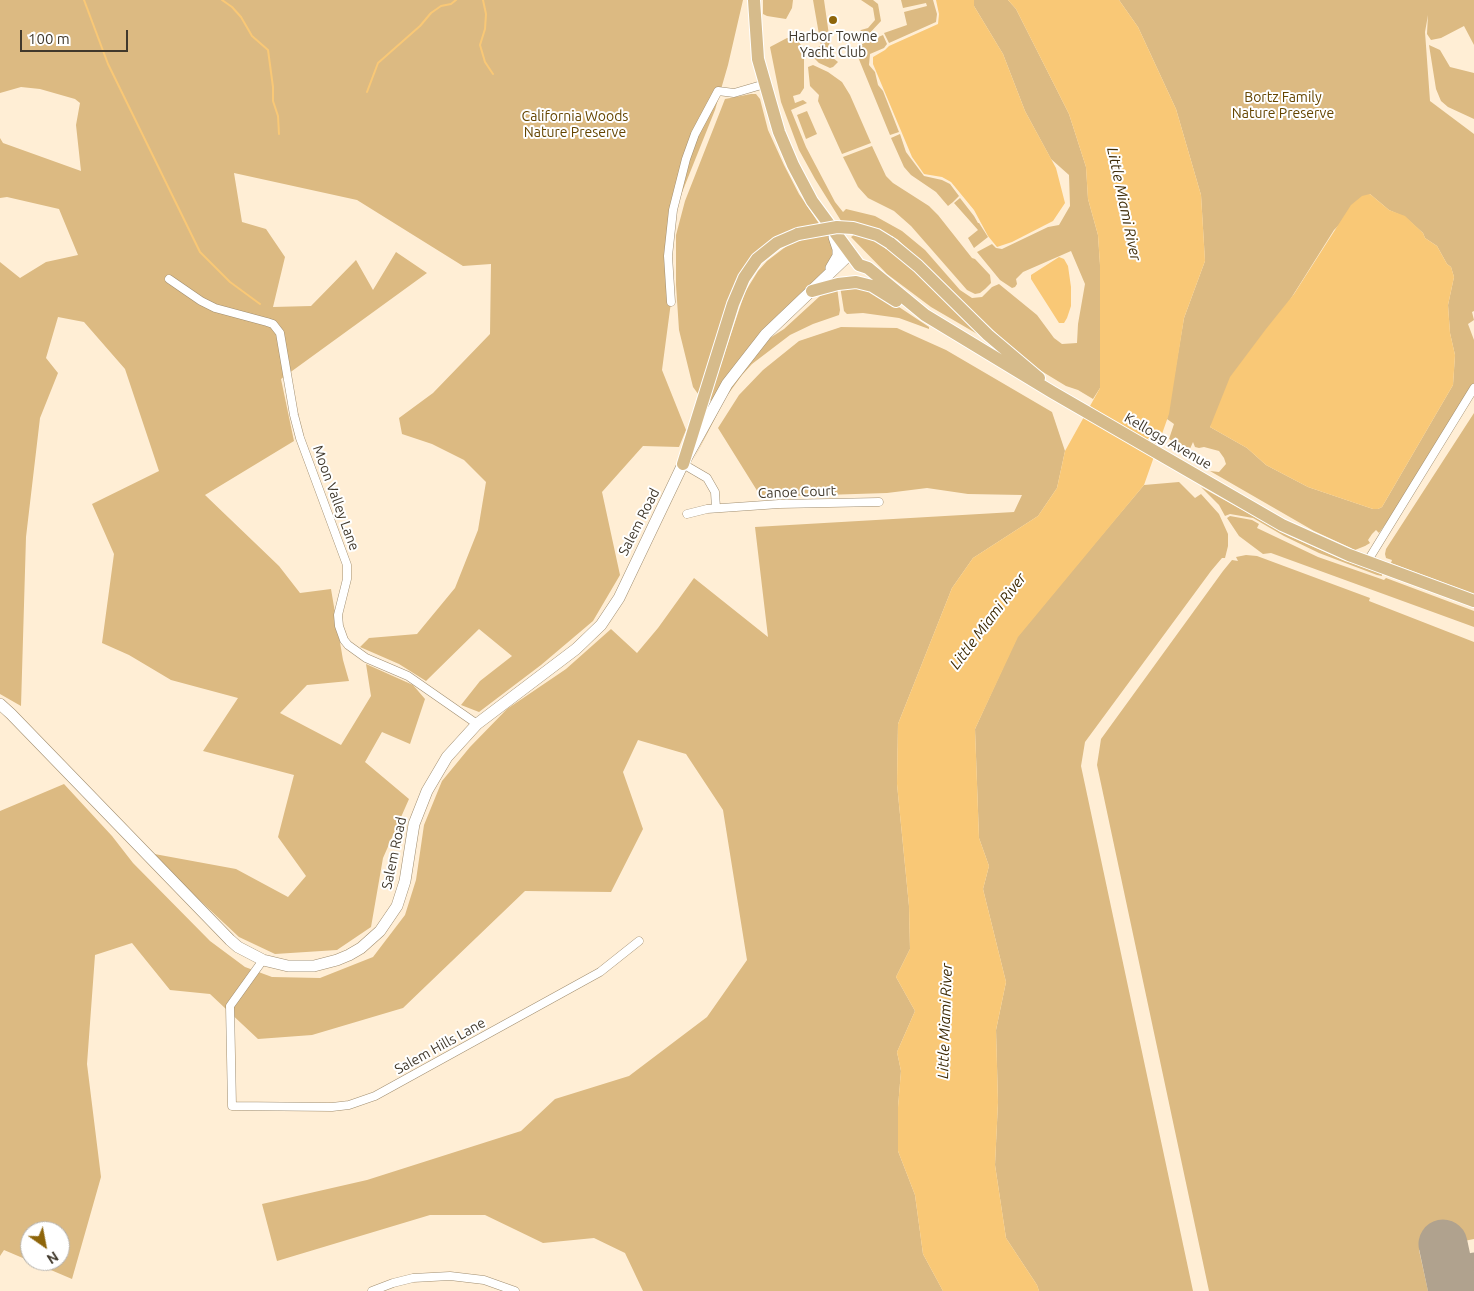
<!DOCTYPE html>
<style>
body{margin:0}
#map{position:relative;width:1474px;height:1291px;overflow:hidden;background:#ffeed5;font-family:Ubuntu,sans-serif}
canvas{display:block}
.north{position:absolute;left:20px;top:1221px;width:50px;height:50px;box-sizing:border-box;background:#fff;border:1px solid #b3b0ab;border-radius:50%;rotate:147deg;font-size:14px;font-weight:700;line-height:20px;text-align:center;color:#41392c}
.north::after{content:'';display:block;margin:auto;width:18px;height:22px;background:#8e650a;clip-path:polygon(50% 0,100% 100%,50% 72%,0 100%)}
.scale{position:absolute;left:20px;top:30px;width:108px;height:22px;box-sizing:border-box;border:2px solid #41392c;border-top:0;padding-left:6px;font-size:15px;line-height:18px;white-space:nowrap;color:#41392c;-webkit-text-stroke:4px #fff;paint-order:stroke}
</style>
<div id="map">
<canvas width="1474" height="1291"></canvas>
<div class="north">N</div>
<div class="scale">100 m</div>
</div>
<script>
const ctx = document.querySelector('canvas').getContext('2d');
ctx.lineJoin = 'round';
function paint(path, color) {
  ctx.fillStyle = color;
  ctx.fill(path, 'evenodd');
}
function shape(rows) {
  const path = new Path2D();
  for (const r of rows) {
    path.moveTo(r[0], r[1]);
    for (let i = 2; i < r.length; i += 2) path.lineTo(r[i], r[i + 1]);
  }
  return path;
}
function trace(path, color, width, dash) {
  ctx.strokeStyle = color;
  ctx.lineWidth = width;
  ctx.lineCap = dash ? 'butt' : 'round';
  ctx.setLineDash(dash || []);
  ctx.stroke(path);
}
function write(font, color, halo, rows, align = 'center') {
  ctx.font = font + ' Ubuntu,sans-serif';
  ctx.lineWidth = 4;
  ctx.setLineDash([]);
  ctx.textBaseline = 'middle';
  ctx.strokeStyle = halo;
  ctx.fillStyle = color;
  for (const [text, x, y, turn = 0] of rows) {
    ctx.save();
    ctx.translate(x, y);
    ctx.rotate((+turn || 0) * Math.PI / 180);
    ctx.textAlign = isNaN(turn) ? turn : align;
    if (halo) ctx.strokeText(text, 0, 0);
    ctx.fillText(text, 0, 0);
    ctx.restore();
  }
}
const green = shape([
 [0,0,743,0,728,65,715,110,677,205,671,243,671,302,662,370,686,430,679,447,643,446,602,492,620,575,593,621,541,665,479,712,461,705,480,681,512,656,479,629,426,681,399,664,360,647,369,638,417,634,455,588,478,530,486,482,464,460,432,444,402,434,399,418,433,393,490,334,491,264,463,266,357,200,234,173,242,222,266,229,285,257,273,307,311,306,356,260,373,290,396,252,427,273,281,379,294,441,205,495,279,566,300,593,331,589,343,660,349,681,307,685,280,713,341,745,371,696,366,664,413,685,425,699,410,744,382,732,365,762,409,799,383,858,371,927,337,950,275,954,239,937,149,853,236,869,288,897,306,876,278,837,294,775,203,751,238,698,171,680,129,655,102,643,114,554,92,504,159,471,125,369,84,322,58,317,46,358,58,373,40,418,26,537,21,706,0,694,0,262,20,278,46,262,78,255,59,209,7,197,0,198,0,138,3,143,81,171,76,125,80,103,75,99,40,89,21,87,0,93],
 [763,0,793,0,792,8,786,19,767,16,763,14],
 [813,0,824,0,830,42,828,47,828,54,838,62,833,67,830,68,819,63,814,58,818,47,821,46],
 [861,0,873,0,878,4,881,21,867,36,854,40,861,30,868,28,875,20,873,8],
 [901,0,933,0,937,14,936,22,889,43,884,33,907,25,904,12,927,6,926,3,903,8],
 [974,0,1008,0,1016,9,1069,114,1086,167,1088,199,1098,235,1100,265,1100,388,1093,399,1078,390,1066,386,1038,369,1015,351,897,239,873,229,843,224,815,179,799,150,781,102,770,47,787,38,797,38,804,51,804,88,800,94,793,96,795,103,803,100,807,103,791,110,806,147,835,202,843,212,846,209,875,216,902,231,925,250,960,290,972,298,982,297,992,287,999,284,1037,315,1054,338,1062,344,1077,343,1078,324,1085,284,1071,251,1023,272,1016,279,1017,284,1015,287,1012,288,1000,280,977,252,992,244,996,248,1002,249,1048,227,1059,225,1070,206,1069,175,1051,159,1025,111,1003,54,974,6],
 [1119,0,1474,0,1474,45,1464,26,1441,38,1431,40,1427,34,1428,15,1425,32,1430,101,1474,134,1474,311,1472,312,1474,320,1468,324,1474,340,1474,384,1400,504,1379,533,1376,530,1372,534,1368,540,1370,543,1365,546,1355,550,1314,531,1210,471,1219,472,1226,464,1224,458,1219,451,1204,447,1199,448,1195,447,1193,442,1189,451,1169,439,1174,424,1167,419,1184,318,1205,261,1201,195,1176,109,1138,27],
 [1370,194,1389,210,1405,217,1423,233,1425,238,1437,246,1447,264,1451,267,1454,277,1448,305,1450,333,1455,355,1453,385,1382,507,1378,509,1373,509,1308,487,1266,465,1247,448,1210,427,1334,230],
 [883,35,887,44,884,48,870,54,869,65,875,72,878,85,883,91,899,132,890,135,858,57,857,53,860,45],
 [1429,45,1440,50,1450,67,1474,73,1474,119,1448,107,1441,101,1436,89],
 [813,65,828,72,842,82,850,95,871,143,842,154,818,101,819,95,810,86,808,67],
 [751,94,756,94,760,99,768,130,784,165,799,194,820,225,751,263,701,398,693,387,679,330,676,285,676,235,685,201,725,99],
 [807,111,817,134,806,139,797,115],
 [900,134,906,152,924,176,942,180,950,184,959,196,953,202,948,206,936,192,911,175,904,167,891,138],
 [872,146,886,176,893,183,929,206,938,215,972,258,975,259,990,275,991,283,985,289,980,293,975,294,967,290,911,226,894,211,868,198,858,187,843,157],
 [960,198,974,216,978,223,979,223,988,237,974,248,968,238,978,230,954,203],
 [827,234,833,242,832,264,712,401,709,400,745,292,758,271,767,261,788,245,805,237],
 [855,234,890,247,981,333,979,335,931,307,887,274,851,237],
 [849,285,878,293,929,327,929,329,899,318,863,313,847,314,844,311,840,286],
 [837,287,840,310,839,315,813,324,790,335,752,364,742,375,726,397,694,459,723,400,738,376,770,338,784,329,820,296],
 [841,327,897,328,946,350,1052,412,1065,451,1057,488,1038,516,973,558,952,588,898,724,897,784,909,906,910,949,896,977,915,1011,897,1052,901,1071,898,1107,898,1151,915,1195,923,1254,943,1291,643,1291,625,1253,594,1238,543,1243,485,1215,430,1215,277,1261,262,1204,367,1180,521,1131,555,1099,629,1076,707,1017,747,960,723,810,686,754,638,740,623,772,643,829,611,892,525,891,403,1008,312,1035,258,1039,210,994,170,990,132,943,95,955,87,1064,101,1177,72,1279,4,1250,0,1256,0,811,64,784,112,836,133,863,210,941,245,967,272,977,320,978,373,957,405,915,416,880,424,825,442,781,470,747,507,709,566,669,611,629,637,653,658,628,694,578,768,637,755,527,1014,512,1022,495,968,494,927,488,887,493,761,497,718,428,739,395,763,370,799,341],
 [30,1231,60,1231,60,1261,30,1261],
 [1474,413,1474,594,1391,563,1392,560,1386,558,1385,554,1386,549],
 [1179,482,1195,498,1201,494,1219,514,1228,534,1228,546,1225,558,1222,558,1211,571,1085,742,1081,766,1193,1291,1039,1291,1037,1285,1006,1238,995,1165,998,1102,996,1030,1006,982,983,889,989,866,979,838,975,729,1017,637,1085,555,1144,485],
 [1201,487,1289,536,1341,559,1382,574,1382,576,1377,575,1319,553,1284,536,1253,518,1230,514,1225,516,1219,505],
 [1230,516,1252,520,1259,524,1257,528,1318,557,1384,580,1386,578,1474,611,1474,627,1271,553,1263,554,1239,536,1227,518],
 [1246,555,1257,556,1370,598,1369,601,1474,642,1474,1239,1419,1250,1428,1291,1209,1291,1097,765,1101,739,1223,571,1232,560,1238,561,1236,557]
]);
const water = shape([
 [936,0,974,0,974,6,1003,54,1025,111,1056,168,1065,203,1053,221,1012,242,997,247,988,236,974,210,951,182,942,177,924,174,912,157,873,64,873,57,885,50,889,46,938,24,939,14],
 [1008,0,1119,0,1138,27,1176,109,1201,195,1205,261,1184,318,1169,414,1144,485,1018,637,975,729,979,838,989,866,983,889,1006,982,996,1030,998,1102,995,1165,1006,1238,1037,1285,1039,1291,943,1291,923,1254,915,1195,898,1151,898,1107,901,1071,897,1052,915,1011,896,977,910,949,909,906,897,784,898,724,952,588,973,558,1038,516,1057,488,1065,451,1100,388,1100,265,1098,235,1088,199,1086,167,1069,114,1016,9],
 [1370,194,1389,210,1405,216,1423,233,1425,238,1437,246,1447,264,1451,267,1454,277,1448,305,1450,333,1455,355,1453,385,1382,507,1378,509,1373,509,1308,487,1266,465,1247,448,1210,427,1230,377,1266,329,1294,294,1351,205,1362,196],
 [1059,257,1064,259,1068,266,1071,287,1071,306,1067,318,1064,323,1059,323,1031,279,1031,275]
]);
const stream = shape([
 [84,0,108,64,200,252,230,282,260,304],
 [222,0,232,7,241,17,252,36,268,50,273,87,273,101,278,116,279,134],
 [483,0,486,14,485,29,480,45,485,62,493,74],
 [367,92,378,63,420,26,431,13,441,6,451,4,456,0]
]);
const taxiway = shape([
 [1448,1268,1474,1262]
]);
const runway = shape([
 [1443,1244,1453,1291]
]);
const street = shape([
 [169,279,201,301,215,308,267,322,273,324,280,333,294,415,300,438,347,565,347,579,338,615,339,626,344,640,348,645,366,658,408,676,477,724],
 [671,302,668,256,673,210,686,159,695,134,718,91,734,93,765,84],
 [683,464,707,478,715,492,716,508],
 [687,514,707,509,779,504,879,502],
 [1367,562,1474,388],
 [263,960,230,1006,232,1106,332,1107,349,1105,375,1096,600,972,639,941],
 [372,1291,393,1283,413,1278,450,1276,484,1280,515,1291]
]);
const secondary = shape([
 [831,268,838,256,838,249,834,237,835,232],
 [0,704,11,714,230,940,238,947,263,960,288,966,314,966,337,960,349,955,361,948,380,931,397,906,405,881,414,824,427,791,447,757,477,724,576,649,601,625,619,598,683,464,727,384,766,334,851,253]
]);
const primary = shape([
 [754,0,758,59,779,132,793,165,812,201,859,265,868,268,925,315,1052,392,1282,525,1349,555,1474,601],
 [890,243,918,266,988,335,1039,378],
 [812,291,838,284,856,282,872,286,896,301],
 [683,464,733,304,744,278,757,259,777,243,798,234]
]);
const primaryBridge = shape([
 [798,234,837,227,853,228,877,235,890,243]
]);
const markers = [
 [833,20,5,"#8e650a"]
];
const poiNames = [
 ["Harbor Towne",833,36],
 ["Yacht Club",833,52]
];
const parkNames = [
 ["Bortz Family",1283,97],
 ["Nature Preserve",1283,113],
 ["California Woods",575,116],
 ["Nature Preserve",575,132]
];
const streetNames = [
 ["Kellogg Avenue",1168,441,30],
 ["Canoe Court",797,492,-2],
 ["Moon Valley Lane",336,498,70],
 ["Salem Road",639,522,-63],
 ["Salem Road",394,853,-78],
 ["Salem Hills Lane",440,1046,-29]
];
const waterNames = [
 ["Little Miami River",1124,204,78],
 ["Little Miami River",988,621,-53],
 ["Little Miami River",945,1021,-88]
];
paint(green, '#dcba82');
paint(water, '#f9c876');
trace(stream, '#f9c876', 2);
trace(taxiway, '#b0a28e', 19);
trace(runway, '#b0a28e', 49);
trace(street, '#a18e70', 9);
trace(secondary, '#a18e70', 12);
trace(primary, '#fff', 14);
trace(street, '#fff', 8);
trace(secondary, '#fff', 11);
trace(primary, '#d6bb8b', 12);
trace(primaryBridge, '#fff', 14, []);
trace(primaryBridge, '#d6bb8b', 12);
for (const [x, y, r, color] of markers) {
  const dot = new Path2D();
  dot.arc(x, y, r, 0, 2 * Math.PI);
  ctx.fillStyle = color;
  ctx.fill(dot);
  trace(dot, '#fff', 2);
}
write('14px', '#41392c', '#fff', poiNames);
write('14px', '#654500', '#fff', parkNames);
write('14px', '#41392c', '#fff', streetNames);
write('italic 15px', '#3f2c07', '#fff', waterNames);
</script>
